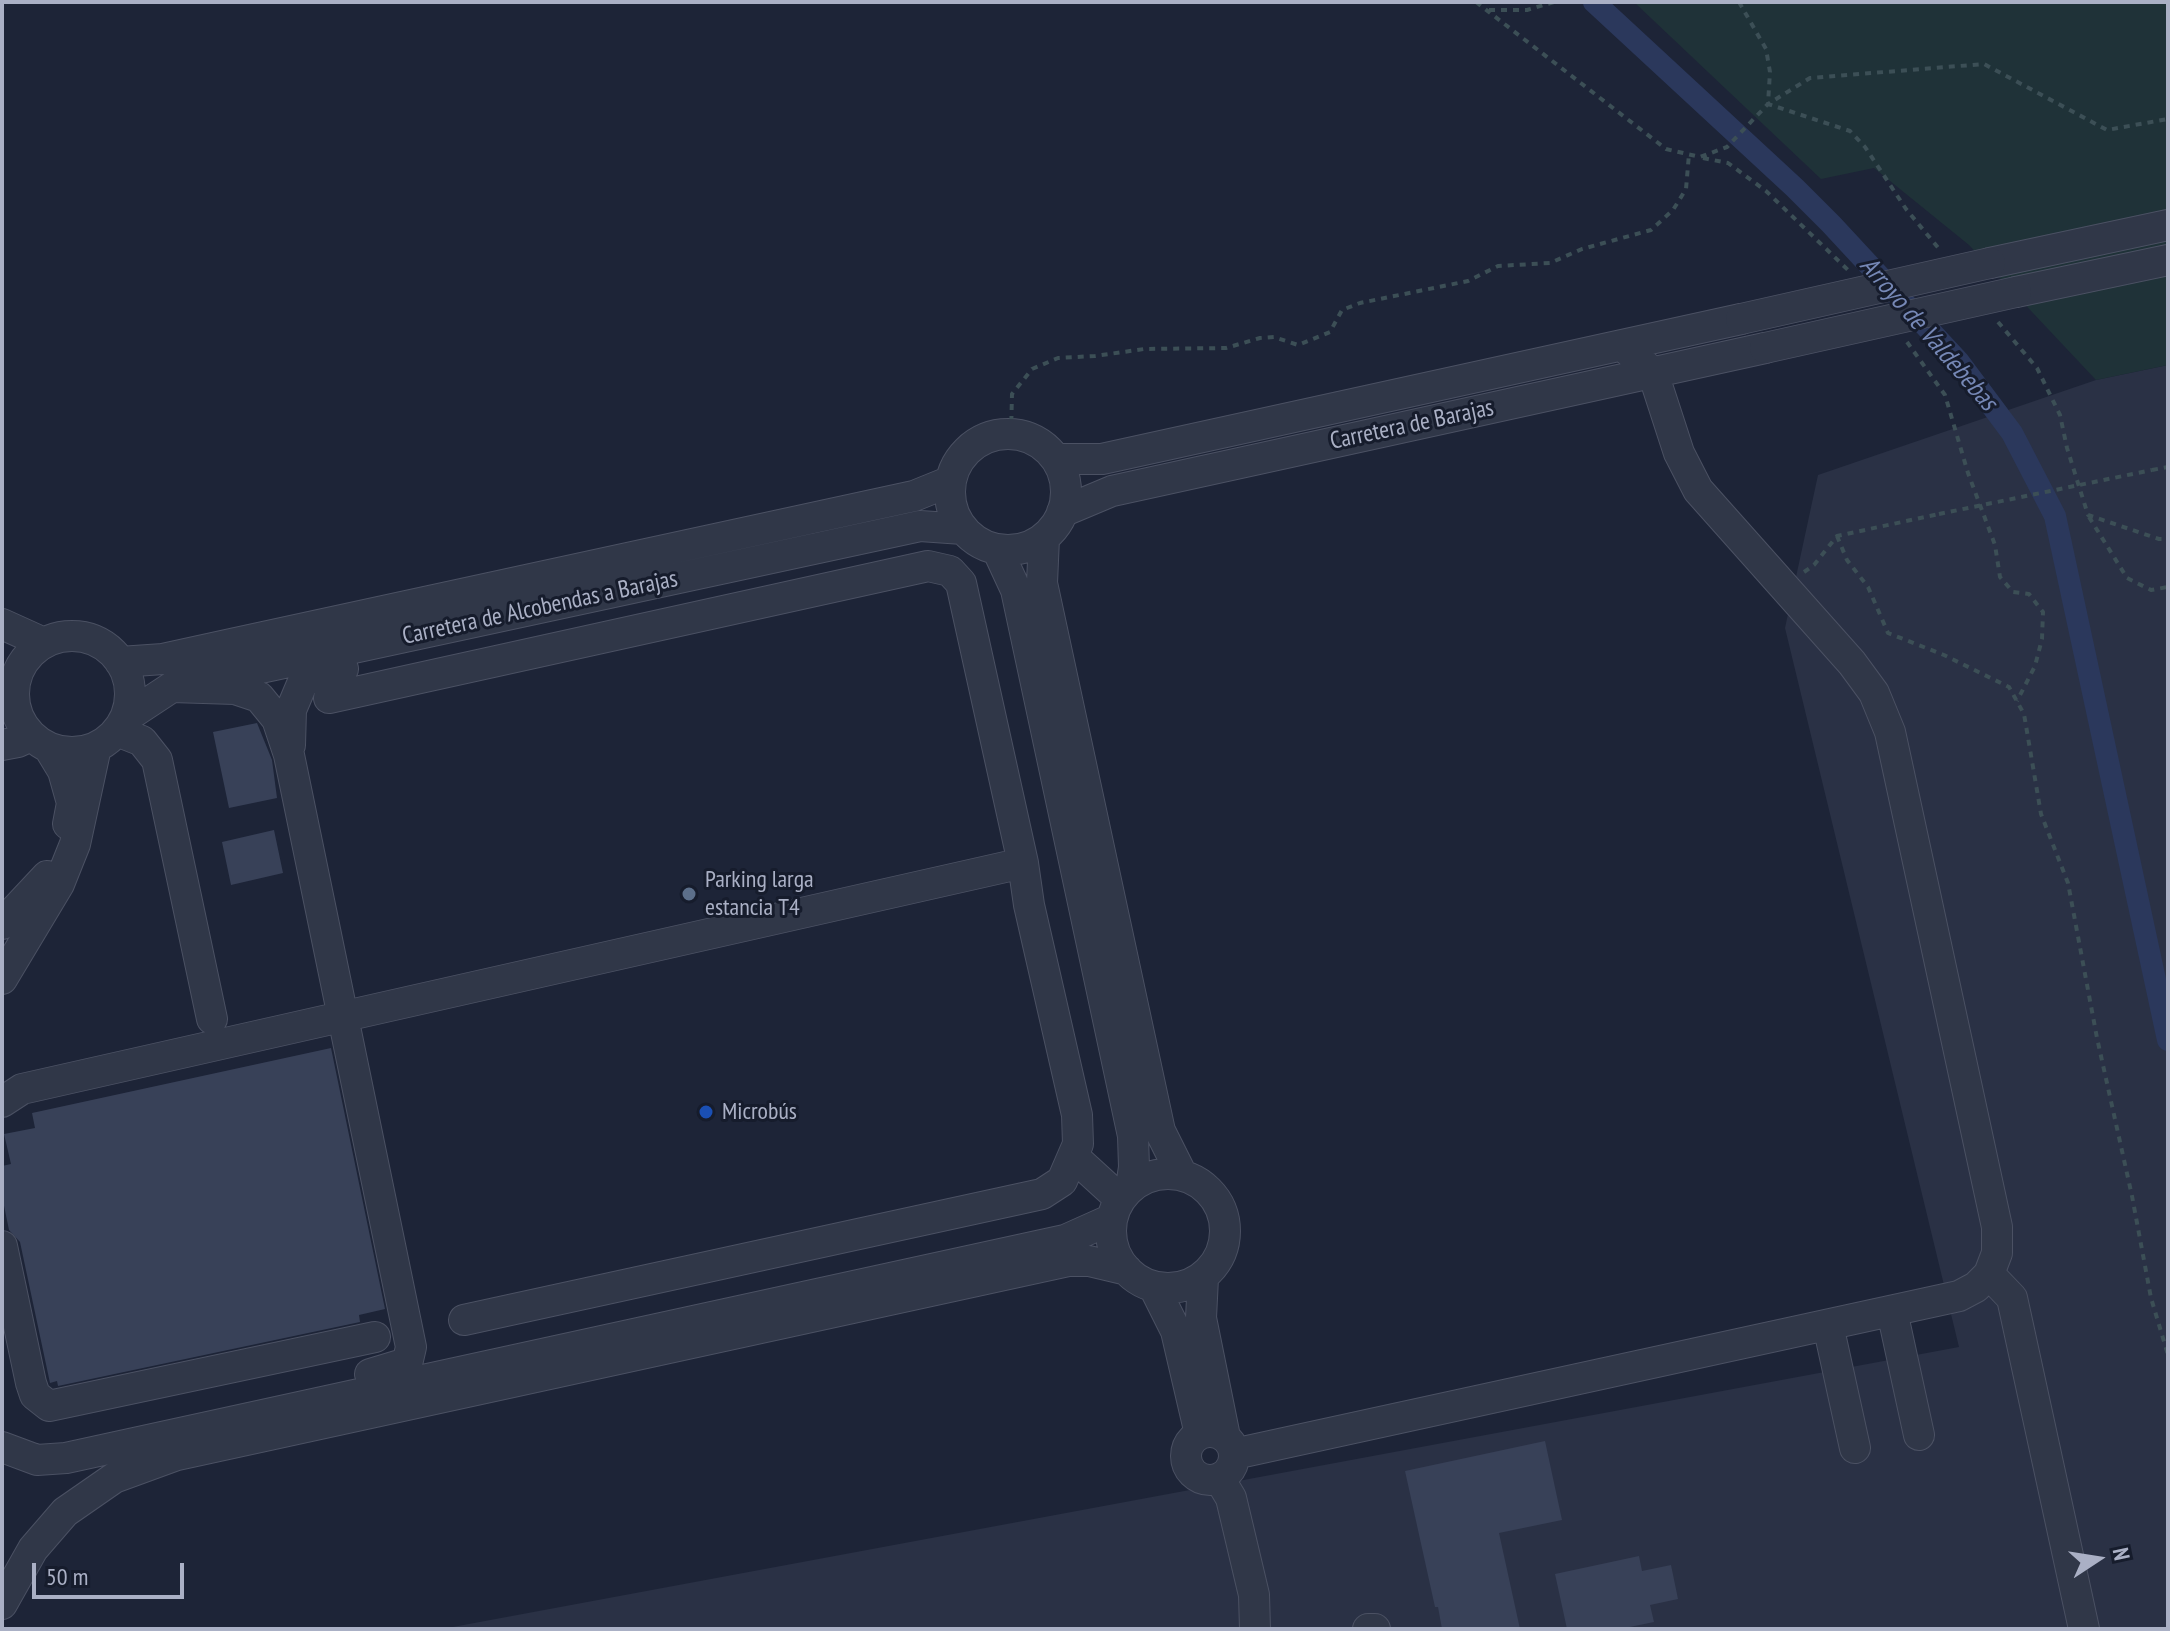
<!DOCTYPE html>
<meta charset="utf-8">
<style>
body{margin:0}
#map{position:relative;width:2170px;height:1631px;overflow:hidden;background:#1d2437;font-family:"PT Sans Narrow",sans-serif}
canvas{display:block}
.frame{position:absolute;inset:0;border:4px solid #aab0c5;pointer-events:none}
.north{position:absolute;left:2058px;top:1519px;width:80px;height:80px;-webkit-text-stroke:6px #161c2c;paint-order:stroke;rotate:78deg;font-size:22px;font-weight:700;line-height:32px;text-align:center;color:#aab0c5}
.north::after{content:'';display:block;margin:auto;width:28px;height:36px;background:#aab0c5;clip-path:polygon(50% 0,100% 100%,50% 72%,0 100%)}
.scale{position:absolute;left:32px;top:1563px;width:152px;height:36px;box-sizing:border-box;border:4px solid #aab0c5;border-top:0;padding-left:10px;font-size:24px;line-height:28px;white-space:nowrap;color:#aab0c5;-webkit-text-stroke:6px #161c2c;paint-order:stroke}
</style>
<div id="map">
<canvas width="2170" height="1631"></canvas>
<div class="frame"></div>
<div class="north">N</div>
<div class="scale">50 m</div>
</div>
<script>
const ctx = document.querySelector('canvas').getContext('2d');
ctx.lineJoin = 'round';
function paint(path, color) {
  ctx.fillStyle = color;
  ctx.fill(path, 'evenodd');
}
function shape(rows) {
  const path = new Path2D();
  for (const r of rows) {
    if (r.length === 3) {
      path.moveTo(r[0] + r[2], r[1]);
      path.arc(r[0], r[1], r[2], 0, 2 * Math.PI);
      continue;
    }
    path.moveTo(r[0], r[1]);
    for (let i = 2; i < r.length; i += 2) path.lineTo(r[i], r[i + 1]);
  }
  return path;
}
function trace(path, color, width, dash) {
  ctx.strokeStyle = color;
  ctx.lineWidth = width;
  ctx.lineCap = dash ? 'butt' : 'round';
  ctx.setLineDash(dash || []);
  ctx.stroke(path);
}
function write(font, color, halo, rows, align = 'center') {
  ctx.font = font + ' "PT Sans Narrow",sans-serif';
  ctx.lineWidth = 6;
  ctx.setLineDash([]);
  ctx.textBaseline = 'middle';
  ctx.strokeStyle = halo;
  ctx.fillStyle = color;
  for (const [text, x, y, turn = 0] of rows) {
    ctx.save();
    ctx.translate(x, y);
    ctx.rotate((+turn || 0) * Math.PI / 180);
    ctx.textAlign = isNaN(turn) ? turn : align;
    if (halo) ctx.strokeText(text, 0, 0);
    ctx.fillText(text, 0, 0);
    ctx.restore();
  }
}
const airport = shape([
 [2168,365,2168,1629,442,1629,1959,1347,1785,628,1818,475,2096,380]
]);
const green = shape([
 [1634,2,2168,2,2168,365,2096,380,1969,245,1874,168,1821,179]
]);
const canal = shape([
 [1594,2,1795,188,1831,224,1959,362,2012,433,2055,516,2168,1040]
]);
const building = shape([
 [257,723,272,760,277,798,229,808,213,732],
 [274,830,283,873,231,885,222,842],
 [331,1048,385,1309,359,1315,360,1322,58,1386,57,1381,50,1383,20,1242,9,1230,2,1196,2,1166,11,1164,4,1134,35,1128,32,1113],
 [1545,1441,1562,1520,1499,1533,1520,1629,1442,1629,1438,1607,1435,1607,1405,1471],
 [1639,1556,1642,1571,1671,1565,1678,1599,1650,1605,1654,1622,1620,1629,1567,1629,1555,1574]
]);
const path = shape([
 [1476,2,1666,149,1700,157,1727,147,1768,104,1810,78,1984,64,2107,130,2168,119],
 [1739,2,1766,49,1770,72,1768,104,1850,131,1865,147,1906,209,1940,250],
 [1489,10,1527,10,1554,2],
 [1703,158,1728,163,1766,191,1848,270],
 [1998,322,2037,368,2060,415,2067,448,2088,515,2159,539,2168,539],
 [1907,342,1945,395,1968,473,1995,545,2000,577,2013,592,2029,594,2043,612,2042,639,2035,666,2017,701],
 [1011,434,1012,394,1032,369,1058,358,1095,356,1144,349,1226,348,1260,338,1274,337,1298,345,1330,332,1342,310,1360,303,1468,281,1498,266,1550,263,1582,249,1651,230,1673,210,1686,189,1689,154],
 [2152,470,2168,467],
 [2089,517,2127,578,2151,590,2168,587],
 [1837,536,1847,560,1868,587,1888,633,1944,655,2009,687,2024,714,2041,814,2068,883,2097,1038,2132,1196,2151,1298,2168,1355],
 [1804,572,1814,565,1837,536,1939,514]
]);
const minor = shape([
 [1990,263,2168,225],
 [2016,292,2168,260],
 [1008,492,58],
 [1056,459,1102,459,1741,319],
 [1062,512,1112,491,1765,348],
 [1044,538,1042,583,1160,1131,1182,1175],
 [997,549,1016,590,1133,1136,1134,1167,1131,1187],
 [2,624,44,643],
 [72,694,58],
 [120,662,163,659,227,645,914,496,951,481],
 [172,687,235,689,259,697,277,719,289,755,411,1347,408,1360,403,1364,370,1374],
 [329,698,928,566,950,571,961,583,1023,863,1029,905,1077,1115,1078,1144,1062,1181,1042,1194,464,1320],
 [125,718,172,687,920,526,963,529],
 [117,731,142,741,157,760,212,1019],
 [2,745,18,742,31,736],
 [290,745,291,710,302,684,311,677,343,669],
 [49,748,63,771,72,803,68,824],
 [2,924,47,876],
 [2,979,59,884,75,844,96,747],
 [2,1102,22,1089,1023,863],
 [1074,1157,1120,1199],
 [1168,1231,57],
 [2,1246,31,1383,35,1395,49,1406,375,1337],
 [1989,1274,2012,1298,2084,1629],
 [1203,1278,1201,1318,1225,1437],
 [1154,1287,1176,1331,1200,1434],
 [1892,1311,1919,1435],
 [1828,1325,1855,1448],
 [1210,1456,24],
 [2,1447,37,1460,66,1458,1065,1240,1112,1219],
 [1234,1454,1959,1296,1976,1287,1989,1274,1997,1253,1997,1227,1890,732,1874,693,1852,663,1698,490,1679,453,1653,373,1622,345],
 [1219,1478,1231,1498,1254,1595,1255,1629],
 [2,1604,33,1549,65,1512,114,1478,177,1455,1068,1261,1089,1261,1127,1270],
 [1368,1629,1375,1629]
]);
const pathBridge = shape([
 [1939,514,2152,470]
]);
const minorBridge = shape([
 [1741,319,1990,263],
 [1765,348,2016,292]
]);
const markers = [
 [689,894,8,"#5c6f8a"],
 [706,1112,8,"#1a4fb4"]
];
const streetNames = [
 ["Carretera de Barajas",1412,425,-12],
 ["Carretera de Alcobendas a Barajas",540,608,-12]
];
const poiNames = [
 ["Parking larga",705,880],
 ["estancia T4",705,908],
 ["Microbús",722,1112]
];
const waterNames = [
 ["Arroyo de Valdebebas",1928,334,49]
];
paint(airport, '#2a3145');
paint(green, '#1f3238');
trace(canal, '#2b385c', 22);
paint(building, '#384158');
trace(minor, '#4b5163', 32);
trace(path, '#3c4f56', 4, [6, 6]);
trace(minor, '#303748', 30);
trace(minorBridge, '#4b5163', 32, []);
trace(pathBridge, '#3c4f56', 4, [6, 6]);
trace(minorBridge, '#303748', 30);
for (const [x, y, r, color] of markers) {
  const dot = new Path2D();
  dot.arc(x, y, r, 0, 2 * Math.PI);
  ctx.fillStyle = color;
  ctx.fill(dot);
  trace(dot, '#161c2c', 3);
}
write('24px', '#aab0c5', '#161c2c', streetNames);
write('24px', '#aab0c5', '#161c2c', poiNames, 'left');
write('italic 26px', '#7688b6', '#161c2c', waterNames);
</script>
